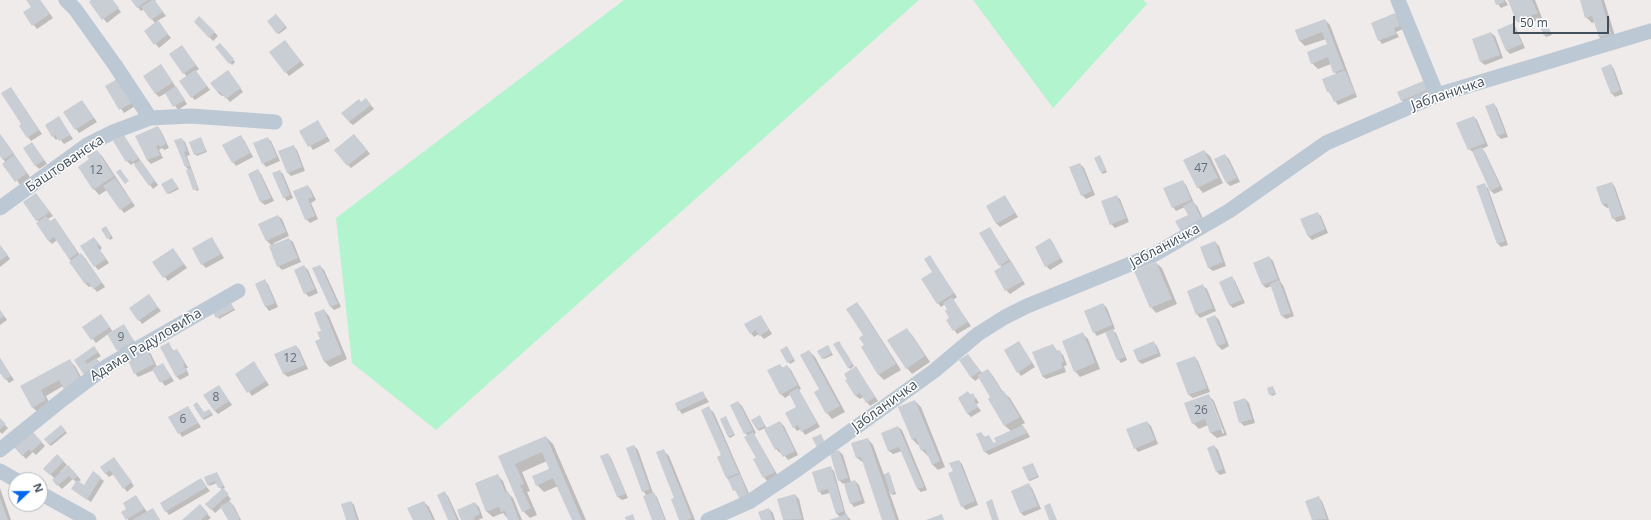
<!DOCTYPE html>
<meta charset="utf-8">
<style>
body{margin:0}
#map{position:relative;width:1651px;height:520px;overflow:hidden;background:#efebeb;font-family:"Open Sans",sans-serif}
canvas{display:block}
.north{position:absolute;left:8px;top:472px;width:40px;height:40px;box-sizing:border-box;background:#fff;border:1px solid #b3b9bd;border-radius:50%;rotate:68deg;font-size:11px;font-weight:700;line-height:16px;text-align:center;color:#424f5b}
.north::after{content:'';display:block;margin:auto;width:14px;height:18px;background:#0366f1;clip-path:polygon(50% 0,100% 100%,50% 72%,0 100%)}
.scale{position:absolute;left:1513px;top:16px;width:96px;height:18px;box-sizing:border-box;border:2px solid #424f5b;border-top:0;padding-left:5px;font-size:12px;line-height:14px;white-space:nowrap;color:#424f5b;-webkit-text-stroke:3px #fff;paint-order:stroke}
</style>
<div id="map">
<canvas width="1651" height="520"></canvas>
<div class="north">N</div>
<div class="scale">50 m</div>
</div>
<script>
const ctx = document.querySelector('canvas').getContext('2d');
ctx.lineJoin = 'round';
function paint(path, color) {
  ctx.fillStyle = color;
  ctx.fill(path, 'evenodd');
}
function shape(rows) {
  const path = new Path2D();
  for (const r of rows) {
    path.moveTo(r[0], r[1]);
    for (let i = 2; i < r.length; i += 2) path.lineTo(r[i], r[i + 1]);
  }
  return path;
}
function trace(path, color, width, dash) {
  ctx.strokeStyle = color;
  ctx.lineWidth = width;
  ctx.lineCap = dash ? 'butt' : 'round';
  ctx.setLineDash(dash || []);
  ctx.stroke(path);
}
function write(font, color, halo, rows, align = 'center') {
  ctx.font = font + ' "Open Sans",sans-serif';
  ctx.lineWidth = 3;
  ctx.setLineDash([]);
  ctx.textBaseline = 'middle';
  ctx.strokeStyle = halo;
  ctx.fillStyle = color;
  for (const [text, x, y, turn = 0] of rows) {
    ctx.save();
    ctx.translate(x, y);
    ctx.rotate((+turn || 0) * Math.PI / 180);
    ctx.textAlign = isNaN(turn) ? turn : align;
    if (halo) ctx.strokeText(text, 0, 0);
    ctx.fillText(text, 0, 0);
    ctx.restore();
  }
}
const green = shape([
 [624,0,919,0,436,430,352,363,336,218],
 [973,0,1143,0,1147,4,1053,108]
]);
const shadow = shape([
 [28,0,40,0,53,18,37,29,24,13,32,7],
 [93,0,112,0,121,12,107,23,90,2],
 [132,0,156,0,155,1,166,16,157,21,171,38,159,48,145,31,155,23,144,9,141,11],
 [1495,0,1505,0,1508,5,1501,8],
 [1509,0,1535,0,1542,18,1523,26,1517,21],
 [1581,0,1604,0,1616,39,1605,42,1599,37,1595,22,1592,23,1586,17],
 [1395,14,1399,18,1403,29,1396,32,1399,37,1382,44,1379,40],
 [276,15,287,28,279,34,268,22],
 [199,17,218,36,213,41,195,22],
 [1325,20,1330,25,1357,97,1338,105,1328,91,1336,74,1331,64,1318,69,1312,63,1328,45,1326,39,1305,46,1300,41,1296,31],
 [1546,23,1552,35,1546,37,1545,36],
 [1513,24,1516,28,1525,48,1510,54,1506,50],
 [1491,33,1495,36,1503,58,1485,65,1481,62,1473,40],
 [220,44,235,62,232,65,217,47],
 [288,45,304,65,289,76,270,52],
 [182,46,199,69,196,71,210,90,195,100,192,97,187,77,170,54],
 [1611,65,1614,69,1623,94,1615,97,1611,93],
 [164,69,187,104,178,110,166,93,159,97,156,94,144,76],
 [231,75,243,92,230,102,224,95,222,96,218,93],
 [1423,82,1427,86,1430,94,1406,104,1402,101,1399,93],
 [106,87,137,105,124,113],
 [11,88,42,134,31,141,28,137],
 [366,99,374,109,353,125,349,122,361,103],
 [82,101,97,122,79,133,64,112],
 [1494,104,1497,108,1508,137,1501,139,1498,136,1486,107],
 [59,117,73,139,64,144,59,138,56,140,53,136],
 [1474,117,1477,120,1488,146,1482,149,1485,152,1503,190,1494,194,1490,190,1474,153,1469,149],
 [318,121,330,141,313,150,300,131],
 [158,127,161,131,169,148,164,150,162,148,159,150,163,158,151,164,147,160,137,136],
 [0,134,30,177,20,185,0,154],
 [123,136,158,185,153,189,136,165,134,163,131,165,127,161],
 [240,136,244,140,253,157,236,166,233,162],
 [267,138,271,141,280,161,266,167,263,163],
 [181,139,185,142,190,155,187,156,199,190,196,191,187,170,189,170,186,167],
 [358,139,370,154,351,168,348,165],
 [202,140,207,152,197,156,195,154],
 [32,143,47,164,39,169,35,165],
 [293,146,297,150,305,171,291,176,288,173,280,152],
 [97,151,102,156,135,206,124,213,107,190,99,195,94,189,91,159],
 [1204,151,1210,156,1223,183,1203,193,1198,187],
 [1225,155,1229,159,1240,182,1230,186,1227,183,1216,160],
 [1101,158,1107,172,1103,174,1101,172],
 [1080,164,1084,168,1095,195,1086,199,1082,195],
 [258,170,261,174,274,201,265,205,261,202,249,174],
 [280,171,283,174,293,198,287,201,284,197],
 [172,179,179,189,169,194,168,193],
 [1182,181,1186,185,1194,203,1197,206,1205,223,1184,233,1180,230,1189,216,1185,207,1176,211,1173,207],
 [1612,183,1615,187,1626,219,1617,222,1613,218,1610,207,1607,208,1603,205,1597,188],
 [1484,185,1488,188,1508,245,1501,247,1498,244,1477,187],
 [308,186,311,190,316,200,311,203,318,219,310,223,306,219],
 [36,194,53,216,48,219,50,222,55,219,58,223,80,255,81,254,85,258,105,287,97,292,92,286,89,287,86,284,57,240,52,244,48,240,39,222,24,202],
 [1005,196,1018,217,1000,227,996,223],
 [1116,196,1120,199,1129,222,1115,228,1111,224],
 [1317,213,1321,216,1328,233,1312,240,1309,237],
 [278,216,282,219,289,236,274,243,275,245,289,239,293,242,301,262,282,270,278,266,272,246,267,241,259,224],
 [990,228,1025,284,1010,294,1006,290,1002,268,981,233],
 [107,229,113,238,110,240,102,230],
 [94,238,102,248,100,250,109,263,98,270,81,247],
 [212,238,224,258,206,268,202,264],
 [1050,240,1053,243,1063,262,1050,270,1046,266],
 [1215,242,1219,246,1226,266,1213,271,1209,268,1201,248],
 [0,245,10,259,0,267],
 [176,253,187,268,168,281,153,262],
 [930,257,957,297,953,300,971,326,957,334,948,320,951,318,945,304,941,307,938,303],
 [1269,257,1273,261,1281,283,1283,285,1294,316,1286,319,1282,316,1272,286,1266,288,1263,285,1254,263],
 [1156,263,1162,268,1177,304,1156,313,1151,307],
 [304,266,308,270,318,293,309,297,305,293],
 [320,266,324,270,341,307,334,310,331,307,314,269],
 [1232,277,1235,281,1245,303,1233,308,1230,305],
 [265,281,268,284,278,307,269,311,266,307,256,284],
 [1203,286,1207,289,1216,311,1200,318,1197,314],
 [149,296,161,311,142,324,139,320],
 [230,302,235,310,219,319,214,311],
 [857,303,862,309,901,370,884,380,879,375,862,347,865,346,864,336],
 [1103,304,1107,308,1115,329,1112,330,1116,333,1127,360,1121,363,1118,359,1106,332,1097,336,1094,332],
 [0,310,7,320,0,325],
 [324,310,329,316,347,359,330,367,324,361,321,339],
 [761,316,772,334,764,339,759,334,754,337,751,333],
 [1215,316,1219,320,1229,346,1222,350,1218,346,1207,319],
 [104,319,113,332,124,326,137,345,122,354,108,334,96,343,83,327],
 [906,329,912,335,930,362,912,374,907,368],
 [1083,334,1088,339,1100,369,1080,377,1075,371],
 [1019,342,1035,367,1021,376,1018,372],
 [1153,342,1157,346,1161,356,1142,364,1138,361,1134,351],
 [168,344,174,351,177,350,180,354,188,368,186,368,189,375,180,380,177,377,161,348],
 [840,344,854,366,850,369,848,367],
 [1053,345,1058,352,1059,351,1063,355,1067,365,1064,366,1066,372,1046,379,1042,376],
 [296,346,299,349,308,369,288,377,284,374,276,354],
 [94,347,101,356,96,359,100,362,87,377,75,360],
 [829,348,833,355,824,359,822,358],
 [788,349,795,361,790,364,781,350],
 [147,350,151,354,157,367,163,364,174,381,165,386,154,370,138,377,135,373],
 [809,351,815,357,845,412,832,419,827,413],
 [968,355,982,373,988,370,993,376,1003,392,1010,398,1025,423,1021,425,1026,430,1030,437,989,455,985,452,977,434,981,433,986,438,989,436,994,444,1011,431,1005,426,989,399,992,397,980,377,975,381,971,377],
 [1194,357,1198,361,1210,392,1193,398,1189,395],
 [0,358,14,380,9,383,0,371],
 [70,361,75,366,86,386,63,386,46,396,51,406,39,413,33,408,22,387],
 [254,363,269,385,252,396,236,374],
 [780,365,783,368,787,366,791,370,801,389,799,390,820,427,805,435,801,429,797,431,794,427,798,407,791,394,785,398,781,394],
 [856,367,878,401,870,406,863,397,860,399,856,396,847,381],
 [219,386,232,405,218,414,214,410],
 [1273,387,1276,394,1272,396,1270,394],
 [702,392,709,402,682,414,679,410],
 [968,393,976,398,979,403,976,404,981,411,971,417,967,413],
 [1208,395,1214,401,1227,435,1217,438,1211,433,1208,425,1199,429,1193,423],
 [1210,401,1212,401,1224,433,1223,434],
 [1245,399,1249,403,1255,423,1244,426,1240,422],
 [915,401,921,407,945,467,938,470,932,464,929,455,928,456,922,450,920,445,918,445,913,440],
 [738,402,742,406,756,433,754,434,778,476,767,481,764,477,748,436,745,433],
 [194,405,204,413,211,412,213,415,204,420],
 [188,407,201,427,182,437,169,417],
 [709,408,714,413,751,498,740,498,727,478,718,458,722,456],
 [726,418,735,435,730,438,728,436],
 [761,418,767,429,780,422,784,426,798,455,788,460,782,452,780,453,776,449,765,428,759,431,753,420],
 [0,420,8,428,2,434,0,432],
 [1147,422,1151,426,1158,444,1138,452,1135,448],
 [61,426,67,433,51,446,46,440],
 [898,427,902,430,927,490,921,492,918,489,902,451,893,454,889,451,882,434],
 [31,431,45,446,36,455,33,452,26,459,14,446],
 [546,437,553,444,586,520,573,520,558,486,544,492,537,485,550,469,547,461,522,472,530,491,527,492,537,515,530,518,523,511,499,457],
 [868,439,873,445,884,475,889,474,890,475,896,494,893,495,889,491,899,520,883,520,864,463,857,458,853,444],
 [634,446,638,450,653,493,657,497,666,520,654,520,647,496,643,491],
 [1214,446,1218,450,1226,473,1220,475,1217,472],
 [663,450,669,456,695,520,680,520],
 [839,451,843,455,851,482,855,481,859,485,865,503,854,507,851,503,845,483,843,484,839,480],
 [608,454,611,458,628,498,622,500,618,497,601,457],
 [57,455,67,465,60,472,62,473,72,470,81,480,78,482,84,486,93,473,104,481,91,502,72,489,76,482,73,479,62,489,53,480,55,479,44,468],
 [114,459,134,486,127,492,114,474,109,477,105,473],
 [959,461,962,464,978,505,966,510,962,506,954,472],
 [1033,464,1039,477,1030,481,1028,480],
 [830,467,834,471,846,515,851,520,831,520,840,517,837,514,830,493,822,495,819,491],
 [217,473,225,488,222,489,231,499,229,501,234,506,241,520,229,520,222,507,215,513,207,504,222,490,217,483,209,486,208,484],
 [497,475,503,481,507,492,513,498,522,520,509,520,503,513,493,517,487,512,476,484],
 [201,480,210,491,169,515,166,511],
 [1029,485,1032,488,1041,509,1024,516,1021,513],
 [0,488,11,520,0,520],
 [445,493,448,496,459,520,449,520],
 [795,495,799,499,804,520,784,520,779,499],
 [136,496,147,512,152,509,160,520,128,520,127,509],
 [1319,498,1322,501,1329,520,1313,520,1307,502],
 [351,502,354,505,359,520,347,520],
 [424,502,429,507,435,520,414,520],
 [475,503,479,507,483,518,478,520,463,520],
 [203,509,211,518,208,520,183,520],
 [769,509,773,513,775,520,762,520]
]);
const building = shape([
 [26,0,40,0,50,14,32,26,23,12,31,7],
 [91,0,113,0,119,8,102,20,89,2],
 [131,0,148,0,137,8],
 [152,0,154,0,163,12,151,20,141,7],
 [1494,0,1504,0,1505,2,1496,5],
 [1508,0,1532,0,1538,13,1516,21],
 [1580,0,1601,0,1611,34,1599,37,1592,16,1585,18],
 [1395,13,1400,26,1394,28,1396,34,1378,41,1371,23],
 [276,14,286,26,277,34,267,21],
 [199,16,215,32,209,38,194,22],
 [1325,19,1344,69,1333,73,1328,57,1311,64,1307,52,1327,44,1322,32,1299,41,1295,30],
 [158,20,168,34,154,45,144,31],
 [1546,22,1551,33,1544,36,1539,25],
 [1513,23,1522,44,1506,51,1497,30],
 [1491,32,1500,55,1480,62,1472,39],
 [285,40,301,61,285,73,269,52],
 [220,43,234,59,229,64,215,47],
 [182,45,196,65,183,74,169,54],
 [161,64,173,82,155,94,143,76],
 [1611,64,1620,90,1611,94,1601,68],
 [195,70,207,86,191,98,179,81],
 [228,70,241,88,226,99,220,92,218,93,210,83],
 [1345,70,1355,93,1334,102,1329,91,1327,92,1322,79],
 [117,79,135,101,119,110,105,86],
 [1423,81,1427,90,1401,101,1397,92],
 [176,86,185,100,173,107,165,93],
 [11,87,39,130,27,138,19,126,21,124,1,93],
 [366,98,371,105,349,122,341,113,359,99,361,102],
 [82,100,94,118,75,130,63,112],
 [1494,103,1505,133,1497,136,1485,106],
 [59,116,70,135,59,141,55,135,52,137,45,125],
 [1474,116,1485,143,1468,150,1456,123],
 [318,120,327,137,308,147,299,131],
 [158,126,166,144,160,147,159,145,156,146,160,155,147,160,135,136],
 [0,134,14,153,3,160,0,156],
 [123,134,139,158,132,162,130,160,126,162,113,141],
 [354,134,367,150,347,166,334,150],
 [241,135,250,153,232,163,222,145],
 [201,137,206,151,194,155,189,142],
 [268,137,277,157,262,164,253,143],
 [182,138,187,151,184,152,190,166,185,167,174,140],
 [32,142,44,160,35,166,23,148],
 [294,145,302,167,287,173,278,151],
 [1482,147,1500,186,1490,191,1472,151],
 [97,150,114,176,93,190,78,167,89,159,87,156],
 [1204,150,1218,178,1197,188,1183,160],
 [1225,154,1237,178,1226,183,1214,159],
 [14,155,27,173,15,182,2,164],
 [1100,155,1106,170,1101,173,1094,158],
 [140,160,155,181,149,186,134,165],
 [1080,163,1092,191,1081,196,1069,167],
 [191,168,198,189,193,190,186,170],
 [120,169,129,181,125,184,116,172],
 [258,169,271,198,260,202,248,174],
 [280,170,290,195,283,198,272,173],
 [115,178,132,202,120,210,103,186],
 [172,178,178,187,167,194,161,184],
 [1183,180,1191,200,1172,208,1163,188],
 [1612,182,1623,215,1612,219,1607,203,1602,205,1596,187],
 [1485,183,1505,241,1497,244,1476,186],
 [308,185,313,197,308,199,315,216,305,220,293,191],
 [36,193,50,212,36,221,23,202],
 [1005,195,1015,213,996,224,986,206],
 [1117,195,1126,218,1110,225,1101,201],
 [1193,201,1202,220,1180,230,1175,221,1188,215,1183,206],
 [1318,212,1325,229,1308,237,1300,219],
 [278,215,286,232,266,241,258,224],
 [46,216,50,221,55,218,78,253,69,259,54,237,48,241,36,223],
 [106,226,112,236,107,239,101,229],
 [990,227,1009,260,999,266,979,233],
 [94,237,99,244,97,246,106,259,94,267,80,246],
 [212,237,221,254,201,265,192,248],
 [289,238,298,258,277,267,269,246],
 [1050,238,1061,258,1045,267,1035,247],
 [1215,241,1223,262,1208,268,1200,247],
 [0,245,8,255,0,261],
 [173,248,184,264,163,278,152,262],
 [81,253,102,283,93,289,88,282,85,284,69,262],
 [930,255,954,293,937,304,921,279,932,272,924,259],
 [1269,256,1278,279,1262,285,1253,263],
 [1011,261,1023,281,1005,291,994,271],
 [1156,262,1172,299,1150,308,1134,271],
 [304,265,315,289,304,294,294,270],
 [320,265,338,304,330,307,312,268],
 [1232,276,1242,300,1229,305,1219,282],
 [265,279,275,303,265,307,255,284],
 [1279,280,1291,313,1281,316,1270,284],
 [1203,284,1213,308,1196,315,1187,291],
 [149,294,158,307,138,321,129,308],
 [952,297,968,322,953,331,946,320,949,318,945,311,947,309,943,303],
 [230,301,234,309,216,318,212,311],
 [857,302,896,364,878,375,861,347,864,345,859,338,863,335,846,309],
 [1103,303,1112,325,1093,333,1084,311],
 [324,309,342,354,324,362,315,341,320,339,317,332,321,331,314,313],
 [0,310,4,316,0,319],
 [101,314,110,327,91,340,82,327],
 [761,315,769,330,759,336,756,330,750,334,744,324],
 [1215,315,1226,343,1217,346,1206,319],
 [124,324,134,341,117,351,107,334],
 [907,328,925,356,906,369,887,340],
 [1113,329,1125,357,1117,360,1105,332],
 [1083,332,1095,363,1074,372,1062,341],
 [839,341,853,364,848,368,833,344],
 [1019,341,1032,363,1017,373,1004,350],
 [1154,341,1158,353,1138,361,1133,350],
 [169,342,173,351,177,349,185,364,183,365,187,371,176,377,160,347],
 [1053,344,1056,351,1060,350,1064,362,1061,363,1063,368,1042,376,1032,352],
 [296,345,305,365,283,374,274,354],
 [828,345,832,353,822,359,817,351],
 [94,346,98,352,85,361,87,364,96,358,99,363,83,374,74,360],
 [787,346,794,359,787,363,780,350],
 [147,349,154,364,134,374,127,358],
 [809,350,840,406,826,414,814,392,819,389,800,355],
 [968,354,980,371,971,378,959,360],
 [1195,356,1207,388,1188,395,1176,363],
 [0,358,11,376,5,380,0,373],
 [70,359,81,380,64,390,59,380,41,390,46,400,32,408,20,386],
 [254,361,266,381,247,393,235,374],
 [163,363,171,377,160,383,152,369],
 [780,364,782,368,787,365,798,385,780,395,767,370],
 [856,366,875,397,866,403,860,393,855,396,845,380,847,379,844,374],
 [988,369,1002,392,1004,391,1020,417,1004,426,988,399,990,397,977,375],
 [219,385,229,401,214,411,203,395],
 [1273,386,1275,393,1269,395,1267,388],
 [798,388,817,423,801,432,798,425,793,428,785,413,796,407,789,393],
 [703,391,706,398,678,411,675,403],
 [968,391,970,395,973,393,976,399,974,400,978,407,967,414,958,398],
 [1209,394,1222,429,1210,433,1205,419,1192,424,1184,403],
 [1245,398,1252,419,1239,423,1233,402],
 [915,400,940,461,932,465,925,449,921,451,916,438,912,440,898,407],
 [738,401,753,430,744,434,730,405],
 [197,402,204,412,209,409,212,413,202,419,193,405],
 [188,406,198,423,178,434,168,417],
 [709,406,739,473,726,478,717,457,721,455,701,410],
 [760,415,765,426,757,430,751,420],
 [726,416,734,434,728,437,720,419],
 [0,418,6,424,0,429],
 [780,421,795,451,783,457,778,448,775,450,764,429],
 [1147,421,1155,440,1134,449,1126,429],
 [61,425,66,431,49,445,44,439],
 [1023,425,1027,433,984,452,976,434,981,432,984,437,989,435,993,443,996,442,994,438],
 [898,426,924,487,917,489,899,447,888,451,881,433],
 [31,430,42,442,31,452,29,449,22,456,13,446],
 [753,432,775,472,763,478,753,459,756,458,744,437],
 [821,434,825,443,817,447,812,438],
 [546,436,582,520,572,520,553,478,536,486,532,476,549,469,542,452,515,464,524,484,520,485,531,508,522,512,498,456],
 [868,438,896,520,882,520,861,457,856,458,851,443],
 [634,445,650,489,642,492,626,448],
 [1214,445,1223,469,1216,472,1207,448],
 [664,449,692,518,687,520,679,520,671,499,674,498,656,452],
 [839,450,848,478,838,481,830,453],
 [608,453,626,494,617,497,600,456],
 [57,454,64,461,50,475,43,469],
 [114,457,132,482,123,489,110,470,105,474,100,467],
 [959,460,975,501,961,507,948,473,953,471,949,463],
 [1033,463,1038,476,1028,480,1022,467],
 [68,465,78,476,73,480,69,476,57,486,52,480],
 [831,466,844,511,836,514,828,489,818,492,812,472],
 [93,471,101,477,87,500,71,489,77,480,84,485],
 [217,472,224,486,218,488,215,481,207,485,204,477],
 [889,472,895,492,890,494,884,474],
 [498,474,505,492,508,491,519,520,508,520,505,511,501,512,499,507,486,512,475,483],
 [740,474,748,495,739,498,735,490,733,491,728,479],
 [201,478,207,487,165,512,160,503],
 [855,480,862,500,850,504,844,484],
 [1029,483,1038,506,1020,513,1011,491],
 [223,488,229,494,211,510,205,504],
 [445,491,457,520,448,520,437,495],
 [654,492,665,520,652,520,643,496],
 [795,494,802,519,783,520,777,499],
 [136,495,144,509,126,520,121,512,126,509,123,503],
 [1319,496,1327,519,1312,520,1305,501],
 [0,498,8,520,0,520],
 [992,499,999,520,992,520,986,502],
 [230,501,240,519,237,520,228,520,220,506],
 [351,501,357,520,346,520,341,504],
 [424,501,433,520,413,520,407,508],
 [475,502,480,514,474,517,475,520,461,520,457,510],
 [1050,503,1057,520,1049,520,1044,506],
 [200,504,208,513,201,520,182,520],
 [153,508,160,520,132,520],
 [769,508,773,520,761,520,758,512],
 [633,514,635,520,626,520,625,517],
 [847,514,848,520,829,520],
 [942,514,944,520,926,520]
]);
const minor = shape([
 [66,0,75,9,115,65,150,118],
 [1398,0,1437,95],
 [0,208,87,145,113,132,150,118,191,116,275,122],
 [0,450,63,399,107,366,238,291],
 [0,471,16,480],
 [40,493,89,520],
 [708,520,749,502,798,469,934,371,978,334,1005,317,1027,306,1155,254,1229,211,1326,143,1437,95,1651,31]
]);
const numberNames = [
 ["47",1201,169],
 ["12",96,171],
 ["9",121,338],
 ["12",290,359],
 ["8",216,398],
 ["26",1201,411],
 ["6",183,420]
];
const streetNames = [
 ["Јабланичка",1448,94,-19],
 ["Баштованска",65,164,-34],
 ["Јабланичка",1165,246,-28],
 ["Адама Радуловића",146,345,-31],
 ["Јабланичка",885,406,-36]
];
paint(green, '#b2f4cd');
paint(shadow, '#0003');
paint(building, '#c9cdd4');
trace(minor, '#bcc8d3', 15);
write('12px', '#646e79', null, numberNames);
write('14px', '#424f5b', '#fff', streetNames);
</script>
